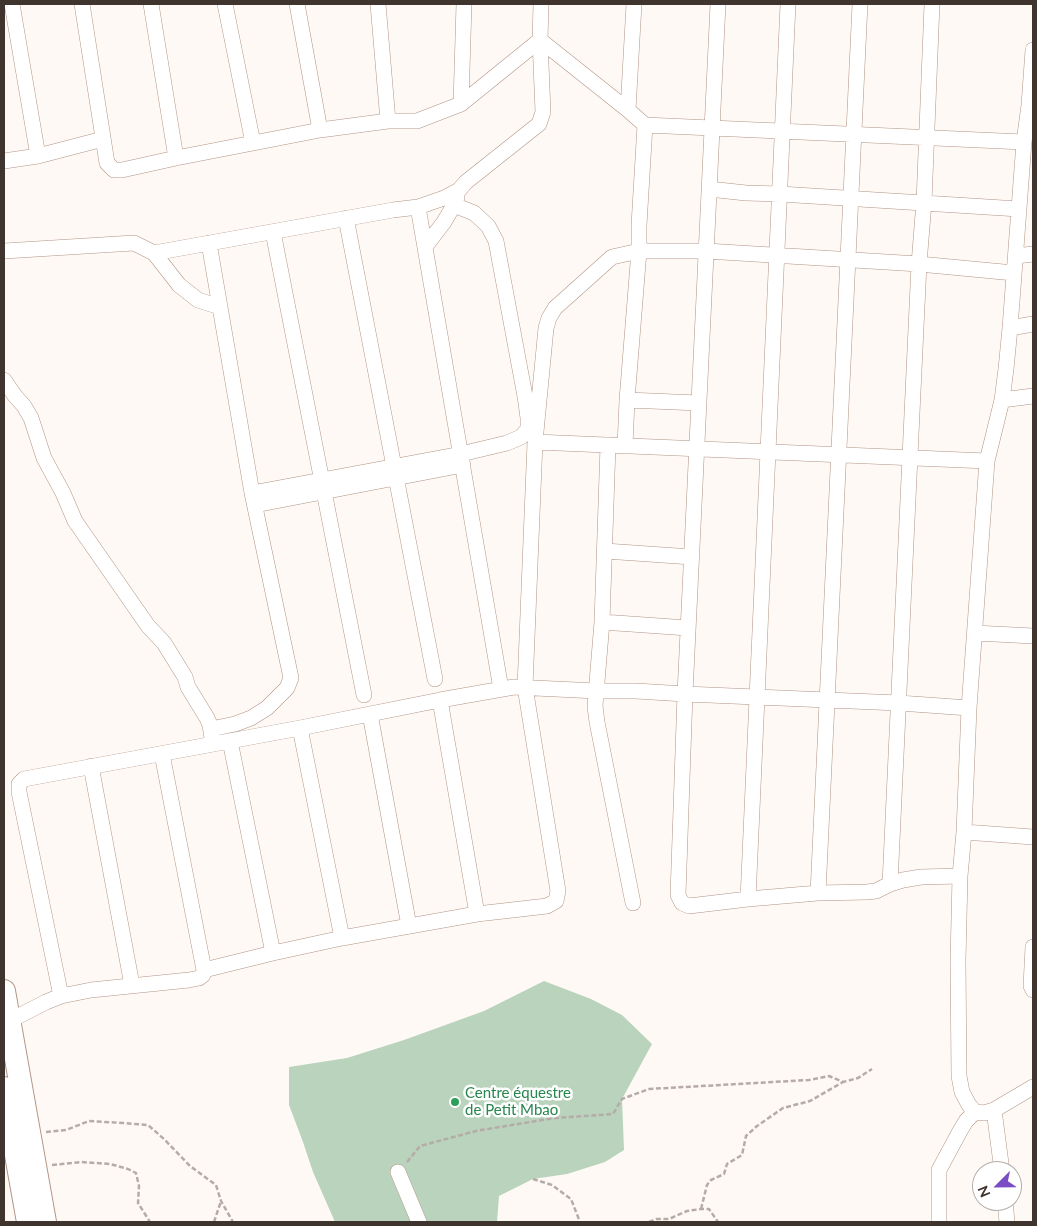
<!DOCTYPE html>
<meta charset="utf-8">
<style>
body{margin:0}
#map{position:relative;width:1037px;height:1226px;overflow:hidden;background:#fff9f5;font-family:Lato,sans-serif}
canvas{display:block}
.frame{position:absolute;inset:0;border:5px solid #40342e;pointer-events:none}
.north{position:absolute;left:972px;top:1161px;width:50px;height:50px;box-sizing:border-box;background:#fff;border:1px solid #b3aeab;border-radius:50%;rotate:247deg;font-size:14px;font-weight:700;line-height:20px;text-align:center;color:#40342e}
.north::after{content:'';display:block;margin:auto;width:18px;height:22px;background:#7b4dc5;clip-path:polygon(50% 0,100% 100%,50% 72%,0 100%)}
</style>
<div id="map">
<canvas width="1037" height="1226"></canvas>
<div class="frame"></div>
<div class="north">N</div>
</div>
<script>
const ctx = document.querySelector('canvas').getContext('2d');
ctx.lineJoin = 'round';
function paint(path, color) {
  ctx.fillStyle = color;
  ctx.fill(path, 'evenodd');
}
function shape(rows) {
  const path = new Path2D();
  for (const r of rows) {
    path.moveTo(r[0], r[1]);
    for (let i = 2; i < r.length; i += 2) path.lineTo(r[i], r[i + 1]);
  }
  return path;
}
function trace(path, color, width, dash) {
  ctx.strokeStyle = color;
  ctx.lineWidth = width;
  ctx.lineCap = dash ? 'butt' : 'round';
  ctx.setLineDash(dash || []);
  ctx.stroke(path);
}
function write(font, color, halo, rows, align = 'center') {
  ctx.font = font + ' Lato,sans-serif';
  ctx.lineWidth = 5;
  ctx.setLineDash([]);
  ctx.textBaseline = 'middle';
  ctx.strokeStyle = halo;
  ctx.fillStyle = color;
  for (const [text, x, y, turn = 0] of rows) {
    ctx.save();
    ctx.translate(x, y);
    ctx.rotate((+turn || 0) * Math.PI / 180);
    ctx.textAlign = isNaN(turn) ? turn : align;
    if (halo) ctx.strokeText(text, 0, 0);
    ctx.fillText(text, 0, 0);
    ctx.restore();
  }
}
const green = shape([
 [544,981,591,999,622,1015,652,1044,622,1099,624,1150,605,1162,567,1174,533,1179,499,1196,497,1222,335,1222,313,1172,303,1142,289,1105,289,1067,347,1058,404,1040,484,1011]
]);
const path = shape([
 [46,1132,66,1130,89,1121,123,1123,148,1125,164,1139,190,1166,216,1185,221,1201,233,1222],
 [407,1162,420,1146,476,1131,554,1118,613,1114,622,1099,649,1089,809,1080,829,1076,843,1082,858,1078,872,1069],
 [52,1165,81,1162,110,1164,128,1169,136,1173,139,1186,138,1203,150,1222],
 [533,1179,552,1185,571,1199,580,1222],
 [701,1209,707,1185,711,1180,724,1174,727,1164,742,1155,746,1136,757,1126,783,1108,810,1101,843,1082],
 [214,1222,221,1201],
 [649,1222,656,1219,669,1219,687,1211,701,1209,709,1209,718,1222]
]);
const minor = shape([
 [12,4,38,156],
 [82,4,107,163,114,170,122,170,176,158,320,130,388,121],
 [151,4,176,158],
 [225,4,253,143],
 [297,4,320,130],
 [378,4,388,121,417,121,461,104,540,40],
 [718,4,685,694,678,895,682,903,689,906,748,899,818,893,867,892,876,891,890,884,903,880,921,877,960,876],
 [540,40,628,110,645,125,639,225,639,251,627,400,625,446],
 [1033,50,1029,105,1024,142,1010,328,1006,369,1002,400,987,461,969,708,964,832,960,876,958,961,959,1076,962,1092,969,1105,975,1112,984,1113,994,1110,1033,1087],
 [461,104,464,4],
 [628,110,634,4],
 [645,125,1024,142],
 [4,161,38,156,103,139],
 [709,189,746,193,780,194,1019,209],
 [418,207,501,689],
 [346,218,435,679],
 [273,232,364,695],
 [209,243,252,493,291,678,287,688,267,708,251,718,235,724,211,729],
 [425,247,444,222,454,205,457,197],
 [4,251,134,243,154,253,179,285,198,300,220,307],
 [154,253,393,210,418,207,444,198,459,190,466,182,539,124,543,112,540,40,541,4],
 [1016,256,1033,254],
 [1010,328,1033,324],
 [4,380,15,396,24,406,31,418,44,458,63,493,75,521,148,626,164,643,185,677,188,687,207,718,210,725,212,738],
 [627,400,699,403],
 [1002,400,1033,396],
 [535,442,987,461],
 [608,445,602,622,595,706,597,722,633,903],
 [252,493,461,454,507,443,521,437,528,429,528,418,525,396,496,241,488,226,474,213,454,205],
 [255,505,463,465],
 [605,551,692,557],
 [602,622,688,628],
 [975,633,1033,636],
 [440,700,477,914],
 [370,714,409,926],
 [300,728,342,938],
 [230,741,273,953],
 [91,766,132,985],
 [964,832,1033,837],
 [890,884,919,264,924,202,932,4],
 [818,893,860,4],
 [748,899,788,4],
 [1033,947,1031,986,1033,990],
 [204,970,273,953,342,938,477,914,547,906,556,901,558,891,525,687,535,442,546,328,549,318,555,308,612,257,639,251,706,251,919,264,1014,273],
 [61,996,19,792,19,784,24,779,300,728,440,700,514,687,597,691,636,691,685,694,899,703,969,708],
 [9,1021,46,1002,61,996,91,990,189,980,199,978,203,975,204,970,162,754],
 [994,1110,1002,1171],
 [398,1172,419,1222],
 [1005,1201,1007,1222],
 [939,1222,939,1170,960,1131,966,1121,975,1112]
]);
const highway = shape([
 [4,991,45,1222],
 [4,1088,28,1222]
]);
const markers = [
 [455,1102,5,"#2e9e5b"]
];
const leisureNames = [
 ["Centre équestre",465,1093],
 ["de Petit Mbao",465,1110]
];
paint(green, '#b9d3bc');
trace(minor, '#b09485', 16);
trace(highway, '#b09485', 24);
trace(path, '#b5aca8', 2.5, [5, 2.5]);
trace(minor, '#fff', 15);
trace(highway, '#fff', 22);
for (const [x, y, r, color] of markers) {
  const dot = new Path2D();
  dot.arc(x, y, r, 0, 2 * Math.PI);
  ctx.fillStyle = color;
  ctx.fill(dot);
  trace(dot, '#fff', 2);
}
write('15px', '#27864d', '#fff', leisureNames, 'left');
</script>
